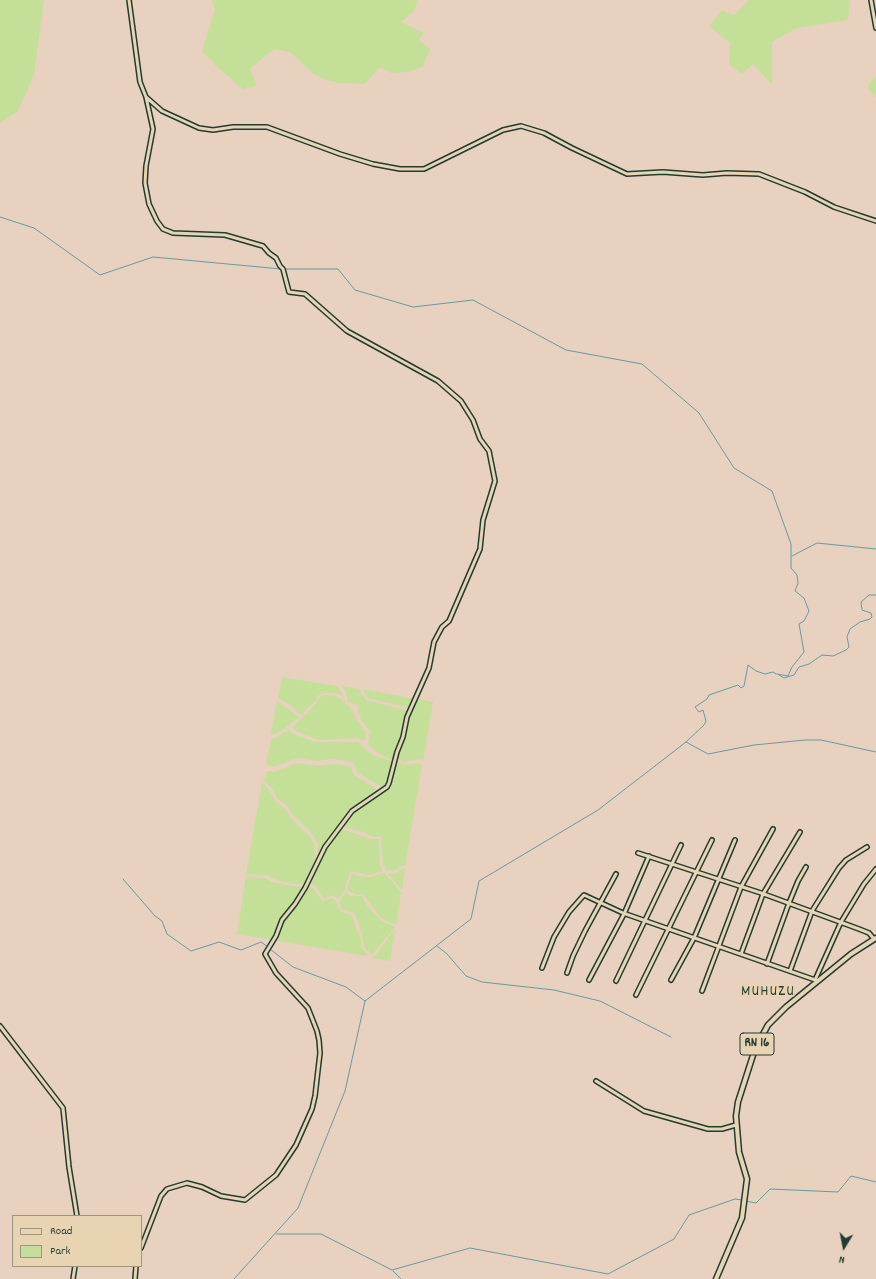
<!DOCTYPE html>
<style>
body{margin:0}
#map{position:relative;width:876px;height:1279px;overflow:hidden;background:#e8d1be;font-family:Dekko,sans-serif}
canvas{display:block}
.legend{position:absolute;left:12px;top:1215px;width:130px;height:52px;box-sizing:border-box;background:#e8d4b2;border:1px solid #989880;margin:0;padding:5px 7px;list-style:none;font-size:12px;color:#1f3d34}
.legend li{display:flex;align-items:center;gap:8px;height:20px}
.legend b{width:20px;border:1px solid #989880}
.north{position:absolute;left:824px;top:1227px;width:40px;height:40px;-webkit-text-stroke:3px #e8d4b2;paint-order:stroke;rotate:190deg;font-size:11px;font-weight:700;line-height:16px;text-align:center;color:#1f3d34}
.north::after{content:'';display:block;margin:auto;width:14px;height:18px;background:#1f3d34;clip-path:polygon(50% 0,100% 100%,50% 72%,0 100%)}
</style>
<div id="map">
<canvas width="876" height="1279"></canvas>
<ul class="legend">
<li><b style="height:5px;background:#e8d4b2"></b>Road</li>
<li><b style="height:11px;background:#c4e098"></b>Park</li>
</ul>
<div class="north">N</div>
</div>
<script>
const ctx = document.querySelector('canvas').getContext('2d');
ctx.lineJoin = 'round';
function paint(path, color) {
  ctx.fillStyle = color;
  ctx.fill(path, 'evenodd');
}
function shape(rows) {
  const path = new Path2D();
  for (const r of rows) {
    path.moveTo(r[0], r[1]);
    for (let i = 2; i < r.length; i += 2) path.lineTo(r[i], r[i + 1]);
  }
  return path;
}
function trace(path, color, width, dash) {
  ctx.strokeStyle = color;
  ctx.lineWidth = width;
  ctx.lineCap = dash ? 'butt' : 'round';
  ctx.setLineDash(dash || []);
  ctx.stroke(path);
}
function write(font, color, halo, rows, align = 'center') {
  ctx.font = font + ' Dekko,sans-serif';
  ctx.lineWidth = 4;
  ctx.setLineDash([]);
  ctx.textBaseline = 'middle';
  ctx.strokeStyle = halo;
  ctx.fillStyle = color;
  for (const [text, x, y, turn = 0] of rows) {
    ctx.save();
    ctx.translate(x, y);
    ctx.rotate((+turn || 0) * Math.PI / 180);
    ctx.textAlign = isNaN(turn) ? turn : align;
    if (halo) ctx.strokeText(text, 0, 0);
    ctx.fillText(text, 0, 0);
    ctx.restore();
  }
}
const green = shape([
 [0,0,44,0,34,75,18,111,0,123],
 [212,0,418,0,414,11,401,22,424,33,419,40,430,49,423,66,408,72,391,73,380,67,365,84,339,83,323,79,310,71,290,52,274,49,250,69,257,85,243,89,217,67,202,51,215,9],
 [749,0,850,0,848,20,797,28,772,42,772,85,753,64,742,74,729,65,730,43,709,26,722,10,734,15],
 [876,75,876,97,867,88],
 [282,677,337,686,344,697,336,693,323,693,317,696,317,699,301,715,290,705,278,698],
 [341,685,359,689,366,700,409,711,395,759,392,760,376,752,368,744,370,731,361,720,357,705,348,702,346,692],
 [363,689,415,699,410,708,368,698],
 [325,695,335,696,345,701,346,704,351,708,357,721,366,731,364,741,358,738,319,740,298,732,292,727,309,712,320,697],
 [417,699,433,702,423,762,420,759,405,762,398,759,398,753,405,737,408,719],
 [277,701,299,717,284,729,273,735,271,733],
 [289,730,296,735,315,742,358,742,373,755,393,762,387,784,383,788,358,773,353,762,330,759,318,761,297,758,273,767,266,764,271,740],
 [397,762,405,765,419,763,422,765,405,866,401,866,393,871,386,870,383,863,381,837,371,836,363,832,343,827,352,811,389,786],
 [298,763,319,766,334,764,351,767,354,775,378,790,349,809,321,849,317,856,318,845,314,836,294,816,287,806,277,798,273,790,264,780,267,771,274,772],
 [262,782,271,793,275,801,286,810,291,818,311,838,314,845,316,864,306,883,293,884,277,880,266,875,246,874],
 [341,829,370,839,379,839,380,865,383,871,369,875,350,871,345,889,340,897,338,899,333,895,324,899,315,885,309,883,323,853],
 [403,869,405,869,402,890,387,873,394,874],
 [352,873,358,876,370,877,384,873,393,882,401,893,396,925,381,918,363,894,357,895,347,890],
 [246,877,265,878,272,882,293,886,304,886,279,922,273,940,237,934],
 [308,886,313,888,323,902,331,898,336,901,339,910,342,912,351,915,361,939,361,948,368,955,366,956,278,941,283,923],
 [346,892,350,896,362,896,366,904,380,920,395,927,372,955,364,947,360,926,354,913,341,909,339,901],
 [395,929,390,961,370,958,376,955]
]);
const stream = shape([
 [0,217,34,228,100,275,153,257,281,269],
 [284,269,338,269,355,290,413,307,473,300,566,350,642,364,699,413,734,468,772,491,791,544,791,568,797,575,798,583,795,591,804,598,809,611,804,621,799,624,804,652,792,667,788,676,777,674],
 [792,556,817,543,876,549],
 [779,675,784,678,794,675,799,667,809,664,822,655,833,656,846,650,849,647,847,637,850,629,860,622,870,619,872,617,871,613,862,610,861,602,869,595,876,595],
 [686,742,708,754,754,745,805,740,821,740,876,752],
 [123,879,155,916,162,921,167,934,191,951,219,942,241,950,261,942,268,947],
 [437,946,447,954,466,976,482,982,554,990,600,1001,671,1037],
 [270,949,293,967,346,987,365,1001],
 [745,1201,756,1203,770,1189,838,1192,851,1176,876,1182],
 [276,1234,321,1234,392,1270,470,1248,608,1274,674,1239,689,1215,735,1199,742,1200],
 [393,1271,401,1279],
 [234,1279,298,1208,345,1091,365,1001,471,919,479,881,598,810,686,742,704,725,706,721,703,710,699,712,695,707,707,699,709,695,738,685,741,688,744,686,748,665,756,671,765,674,773,672,776,674]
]);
const minor = shape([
 [129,0,140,82,146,97,153,129,146,166,145,183,149,204,157,221,163,229,173,233,225,235,263,246,269,253,276,258,280,266,283,269,289,292,305,294,347,331,438,381,461,401,473,420,480,439,489,451,495,481],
 [871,0,876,28],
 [146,97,162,111,199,128,213,130,233,127,267,127,340,154,373,164,400,169,424,169,503,130,521,126,544,133,572,148,627,174,663,172,703,175,727,173,759,174,805,192,834,207,876,221],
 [638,853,761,893,859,929,869,933,874,939],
 [741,954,763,894,800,832],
 [767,964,789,903,798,881,806,867],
 [542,968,554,937,569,912,584,895,623,913,818,981],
 [790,971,812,911,839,868,846,860,867,847],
 [567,973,573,956,585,931,616,874],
 [589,980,624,914,649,856],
 [671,980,694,938,735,840],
 [815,980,841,922,864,884,876,869],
 [616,981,681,845],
 [702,991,741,887,773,829],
 [636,995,712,840],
 [0,1026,63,1108,69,1167,77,1216],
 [596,1081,644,1111,708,1129,722,1129,736,1125],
 [141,1248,161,1196,167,1189,187,1183,202,1187,221,1196,245,1200,276,1175,296,1145,312,1109,315,1096,320,1053,319,1040,317,1031,308,1008,276,973,265,954,276,936,282,920,295,904,305,888,325,847,352,811,387,787,389,783,397,752,403,737,407,717,429,668,434,642,442,627,449,621,480,549,483,520,495,481],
 [73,1279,75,1266],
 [135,1279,136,1266]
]);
const major = shape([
 [716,1279,742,1218,747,1179,739,1152,736,1116,738,1102,755,1049,768,1025,786,1007,851,954,876,938]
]);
const shields = [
 [757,1044,34]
];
const shieldNames = [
 ["RN 16",757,1044]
];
const quarterNames = [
 ["MUHUZU",768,993]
];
paint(green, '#c4e098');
trace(stream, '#659ba8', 1);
trace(minor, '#1f3d34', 6);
trace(major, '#1f3d34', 7);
trace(minor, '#e8d4b2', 3);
trace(major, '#e8d4b2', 4);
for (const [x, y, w] of shields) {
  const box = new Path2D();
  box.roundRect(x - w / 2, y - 11, w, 22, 3);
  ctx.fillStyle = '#e8d4b2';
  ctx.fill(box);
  trace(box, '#1f3d34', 1);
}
write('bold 13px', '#1f3d34', null, shieldNames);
ctx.letterSpacing = '1px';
write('16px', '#1f3d34', '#e8d4b2', quarterNames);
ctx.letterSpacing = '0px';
</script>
